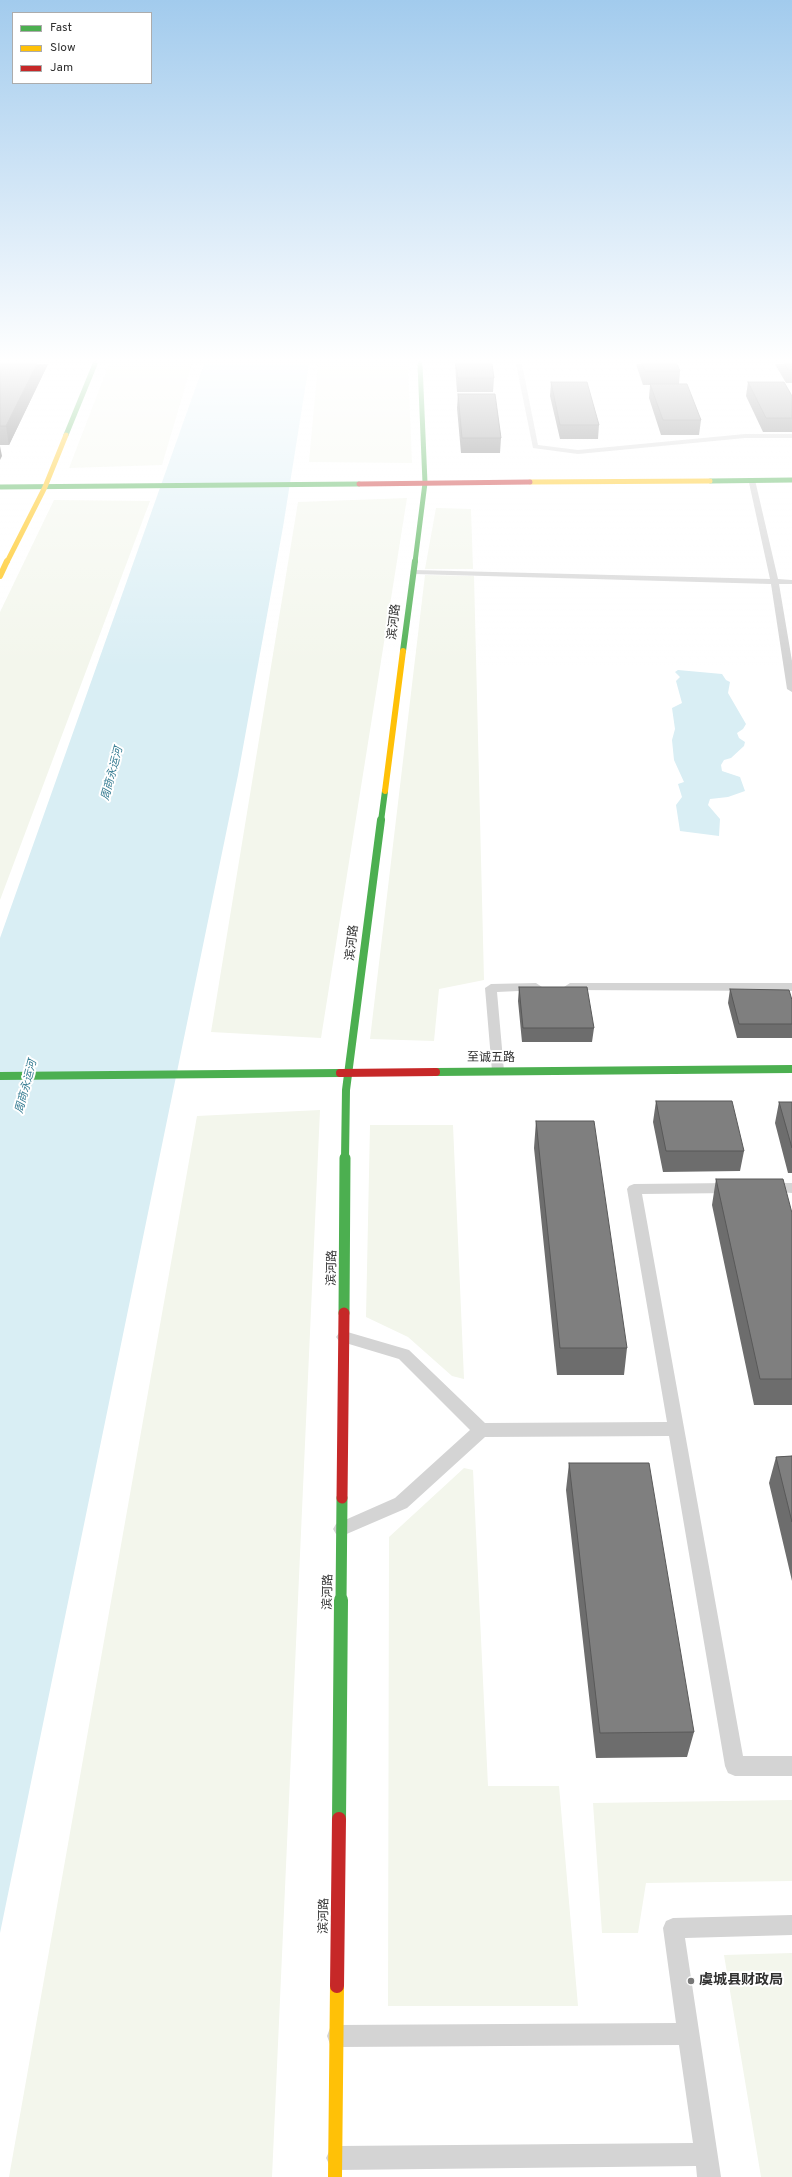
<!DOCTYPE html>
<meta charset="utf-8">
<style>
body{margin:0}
#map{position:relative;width:792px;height:2177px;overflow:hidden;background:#fff;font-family:Overpass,sans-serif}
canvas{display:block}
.legend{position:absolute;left:12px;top:12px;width:140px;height:72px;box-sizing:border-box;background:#fff;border:1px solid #acacac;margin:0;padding:5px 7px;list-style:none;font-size:12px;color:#303030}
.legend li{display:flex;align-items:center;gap:8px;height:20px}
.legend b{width:20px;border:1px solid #acacac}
</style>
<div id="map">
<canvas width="792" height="2177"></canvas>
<ul class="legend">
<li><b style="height:5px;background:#4caf50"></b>Fast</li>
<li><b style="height:5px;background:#ffc107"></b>Slow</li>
<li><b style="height:5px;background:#c62828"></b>Jam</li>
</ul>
</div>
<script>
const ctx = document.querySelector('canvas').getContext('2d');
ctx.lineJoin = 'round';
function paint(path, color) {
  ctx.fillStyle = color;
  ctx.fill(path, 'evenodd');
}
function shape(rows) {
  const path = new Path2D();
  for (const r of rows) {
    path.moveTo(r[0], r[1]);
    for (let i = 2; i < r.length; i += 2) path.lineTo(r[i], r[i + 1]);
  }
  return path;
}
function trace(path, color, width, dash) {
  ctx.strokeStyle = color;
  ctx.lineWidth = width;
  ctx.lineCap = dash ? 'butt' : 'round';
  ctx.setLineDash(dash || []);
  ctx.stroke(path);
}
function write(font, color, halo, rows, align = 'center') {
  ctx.font = font + ' Overpass,"Noto Sans SC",sans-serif';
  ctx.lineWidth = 4;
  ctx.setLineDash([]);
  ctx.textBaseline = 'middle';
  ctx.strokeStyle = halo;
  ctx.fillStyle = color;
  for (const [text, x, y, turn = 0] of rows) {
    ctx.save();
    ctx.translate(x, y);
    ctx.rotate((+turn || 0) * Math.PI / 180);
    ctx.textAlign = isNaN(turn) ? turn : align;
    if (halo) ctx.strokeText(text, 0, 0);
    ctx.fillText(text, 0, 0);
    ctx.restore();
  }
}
const green = shape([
 [109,364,192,364,162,465,69,468],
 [318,364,408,364,412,463,309,462],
 [407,498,321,1038,211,1032,298,502],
 [54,500,150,501,0,900,0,612],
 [436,508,471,509,473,569,425,569],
 [425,575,474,576,484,980,439,989,434,1041,370,1039],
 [320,1110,272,2177,9,2177,197,1116],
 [370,1125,453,1125,464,1379,452,1376,408,1337,366,1317],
 [464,1468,473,1470,488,1786,559,1786,578,2006,388,2006,389,1537],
 [792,1800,792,1881,646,1883,638,1933,602,1933,593,1803],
 [792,1953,792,2177,761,2177,724,1955]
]);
const water = shape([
 [204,364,309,364,283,527,238,775,0,1933,0,938],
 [678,670,722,674,726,680,730,682,728,693,746,724,743,729,737,733,739,738,745,742,744,746,731,758,724,760,721,765,722,771,740,777,745,791,728,797,710,799,708,805,720,819,719,836,680,831,676,805,682,797,678,784,684,782,674,760,672,740,675,729,672,708,682,703,676,681,680,677,675,672]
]);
const lane = shape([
 [516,364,522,364,538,445,578,450,745,434,792,434,792,438,745,438,578,454,533,448,516,364],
 [748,478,755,480,778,579,792,580,792,584,779,584,792,661,792,692,787,689,771,584,414,574,410,572,414,570,770,579,748,478],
 [536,983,542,987,540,990,497,992,504,1071,498,1075,493,1074,492,1071,485,988,491,984,536,983],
 [570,983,792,983,792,991,566,990,564,987,570,983],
 [732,1183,737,1185,739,1188,737,1191,732,1193,642,1194,743,1756,792,1756,792,1776,735,1776,728,1773,725,1766,669,1436,485,1437,407,1508,342,1536,336,1534,333,1529,336,1524,395,1498,470,1430,399,1359,339,1341,336,1337,339,1333,344,1331,409,1350,485,1423,667,1422,627,1189,629,1186,634,1184,732,1183],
 [768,1183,792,1183,792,1193,763,1191,761,1188,763,1185,768,1183],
 [792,1915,792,1935,685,1938,721,2177,697,2177,696,2166,338,2170,330,2166,326,2158,330,2150,338,2146,693,2143,679,2045,338,2047,330,2044,327,2036,330,2028,338,2025,676,2023,663,1928,666,1921,673,1918,792,1915]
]);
const fastFar4 = shape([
 [66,435,95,364],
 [710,481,792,480],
 [0,487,359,484],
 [415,562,425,483,420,364]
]);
const fastFar3 = shape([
 [403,651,415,561],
 [381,821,385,791]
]);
const fastFar2 = shape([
 [436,1072,792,1069],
 [0,1076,340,1073],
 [345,1159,346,1090,381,820]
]);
const fastFar1 = shape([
 [344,1313,345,1158],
 [341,1601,342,1498]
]);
const fast = shape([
 [339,1819,341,1600]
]);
const slowFar2 = shape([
 [530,482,710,481],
 [7,562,45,487,66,435]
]);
const slowFar1 = shape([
 [0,576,7,561],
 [385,791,403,651]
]);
const slow = shape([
 [335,2177,337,1986]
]);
const jamFar3 = shape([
 [359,484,530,482]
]);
const jamFar2 = shape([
 [340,1073,436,1072]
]);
const jamFar1 = shape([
 [342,1498,344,1313]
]);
const jam = shape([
 [337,1986,339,1819]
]);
const wall = shape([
 [0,364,48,364,9,445,0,445],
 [455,364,492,364,494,378,493,392,457,392],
 [636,364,677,364,680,371,679,384,701,420,699,435,661,435,649,398,650,385,643,385],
 [775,364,792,364,792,383,786,383],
 [551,382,599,425,598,439,560,439,550,396],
 [748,382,792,396,792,432,763,432,746,396],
 [458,394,501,438,500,453,461,453,457,408],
 [519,987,594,1028,592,1042,522,1042,518,1001],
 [730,989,792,1000,792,1038,737,1038,728,1003],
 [656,1101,744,1151,740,1171,663,1172,653,1122],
 [779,1102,792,1102,792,1173,788,1173,775,1123],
 [536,1121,627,1348,624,1375,557,1375,534,1148],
 [716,1179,792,1213,792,1405,754,1405,712,1205],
 [792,1456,792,1581,769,1483,776,1457],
 [569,1463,694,1732,687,1757,596,1758,566,1490]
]);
const shadedWall = shape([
 [37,364,48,364,9,445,6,426],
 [0,446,2,456,0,460]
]);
const building = shape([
 [0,364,37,364,6,426,0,426,0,364],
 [456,364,492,364,494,378,458,378,456,364],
 [642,364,677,364,680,371,645,371,642,364],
 [785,364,792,364,792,370,788,370,785,364],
 [551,382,587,382,599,425,560,425,551,382],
 [748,382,784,382,792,396,792,418,766,418,748,382],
 [650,384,687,384,701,420,663,420,650,384],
 [458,394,495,394,501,438,462,438,458,394],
 [519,987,587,987,594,1028,523,1028,519,987],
 [730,989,789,990,792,1000,792,1024,739,1024,730,989],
 [656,1101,732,1101,744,1151,666,1151,656,1101],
 [779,1102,792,1102,792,1148,779,1102],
 [536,1121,594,1121,627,1348,560,1348,536,1121],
 [716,1179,783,1179,792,1213,792,1379,760,1379,716,1179],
 [792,1456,792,1522,776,1457,792,1456],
 [569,1463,649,1463,694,1732,600,1733,569,1463]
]);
const markers = [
 [691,1981,4,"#787878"]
];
const farWaternames = [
 ["周商永运河",113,774,-75],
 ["周商永运河",27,1087,-75]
];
const streetNames = [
 ["滨河路",395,622,-83],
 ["滨河路",353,943,-83],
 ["至诚五路",491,1059],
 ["滨河路",333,1268,-89],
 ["滨河路",329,1592,-89],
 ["滨河路",325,1916,-89]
];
const nearPoinames = [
 ["虞城县财政局",699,1981]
];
paint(green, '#f3f6ec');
paint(water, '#d9eef4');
paint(lane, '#d4d4d4');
trace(fastFar4, '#4caf50', 5);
trace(fastFar3, '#4caf50', 6);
trace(fastFar2, '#4caf50', 8);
trace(fastFar1, '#4caf50', 11);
trace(fast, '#4caf50', 14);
trace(slowFar2, '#ffc107', 5);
trace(slowFar1, '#ffc107', 6);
trace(slow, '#ffc107', 14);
trace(jamFar3, '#c62828', 5);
trace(jamFar2, '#c62828', 8);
trace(jamFar1, '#c62828', 11);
trace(jam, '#c62828', 14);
paint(wall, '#6d6d6d');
paint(shadedWall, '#595959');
paint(building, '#7f7f7f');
trace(building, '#595959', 1);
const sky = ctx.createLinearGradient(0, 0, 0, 668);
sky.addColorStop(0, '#a2cbed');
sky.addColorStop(0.54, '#fff');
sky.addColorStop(1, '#ffffff00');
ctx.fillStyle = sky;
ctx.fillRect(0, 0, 792, 668);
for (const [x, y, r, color] of markers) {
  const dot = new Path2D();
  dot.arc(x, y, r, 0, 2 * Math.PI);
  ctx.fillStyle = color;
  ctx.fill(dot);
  trace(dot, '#fff', 1.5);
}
write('italic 11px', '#367c92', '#fff', farWaternames);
write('12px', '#303030', '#fff', streetNames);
write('bold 14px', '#303030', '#fff', nearPoinames, 'left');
</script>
